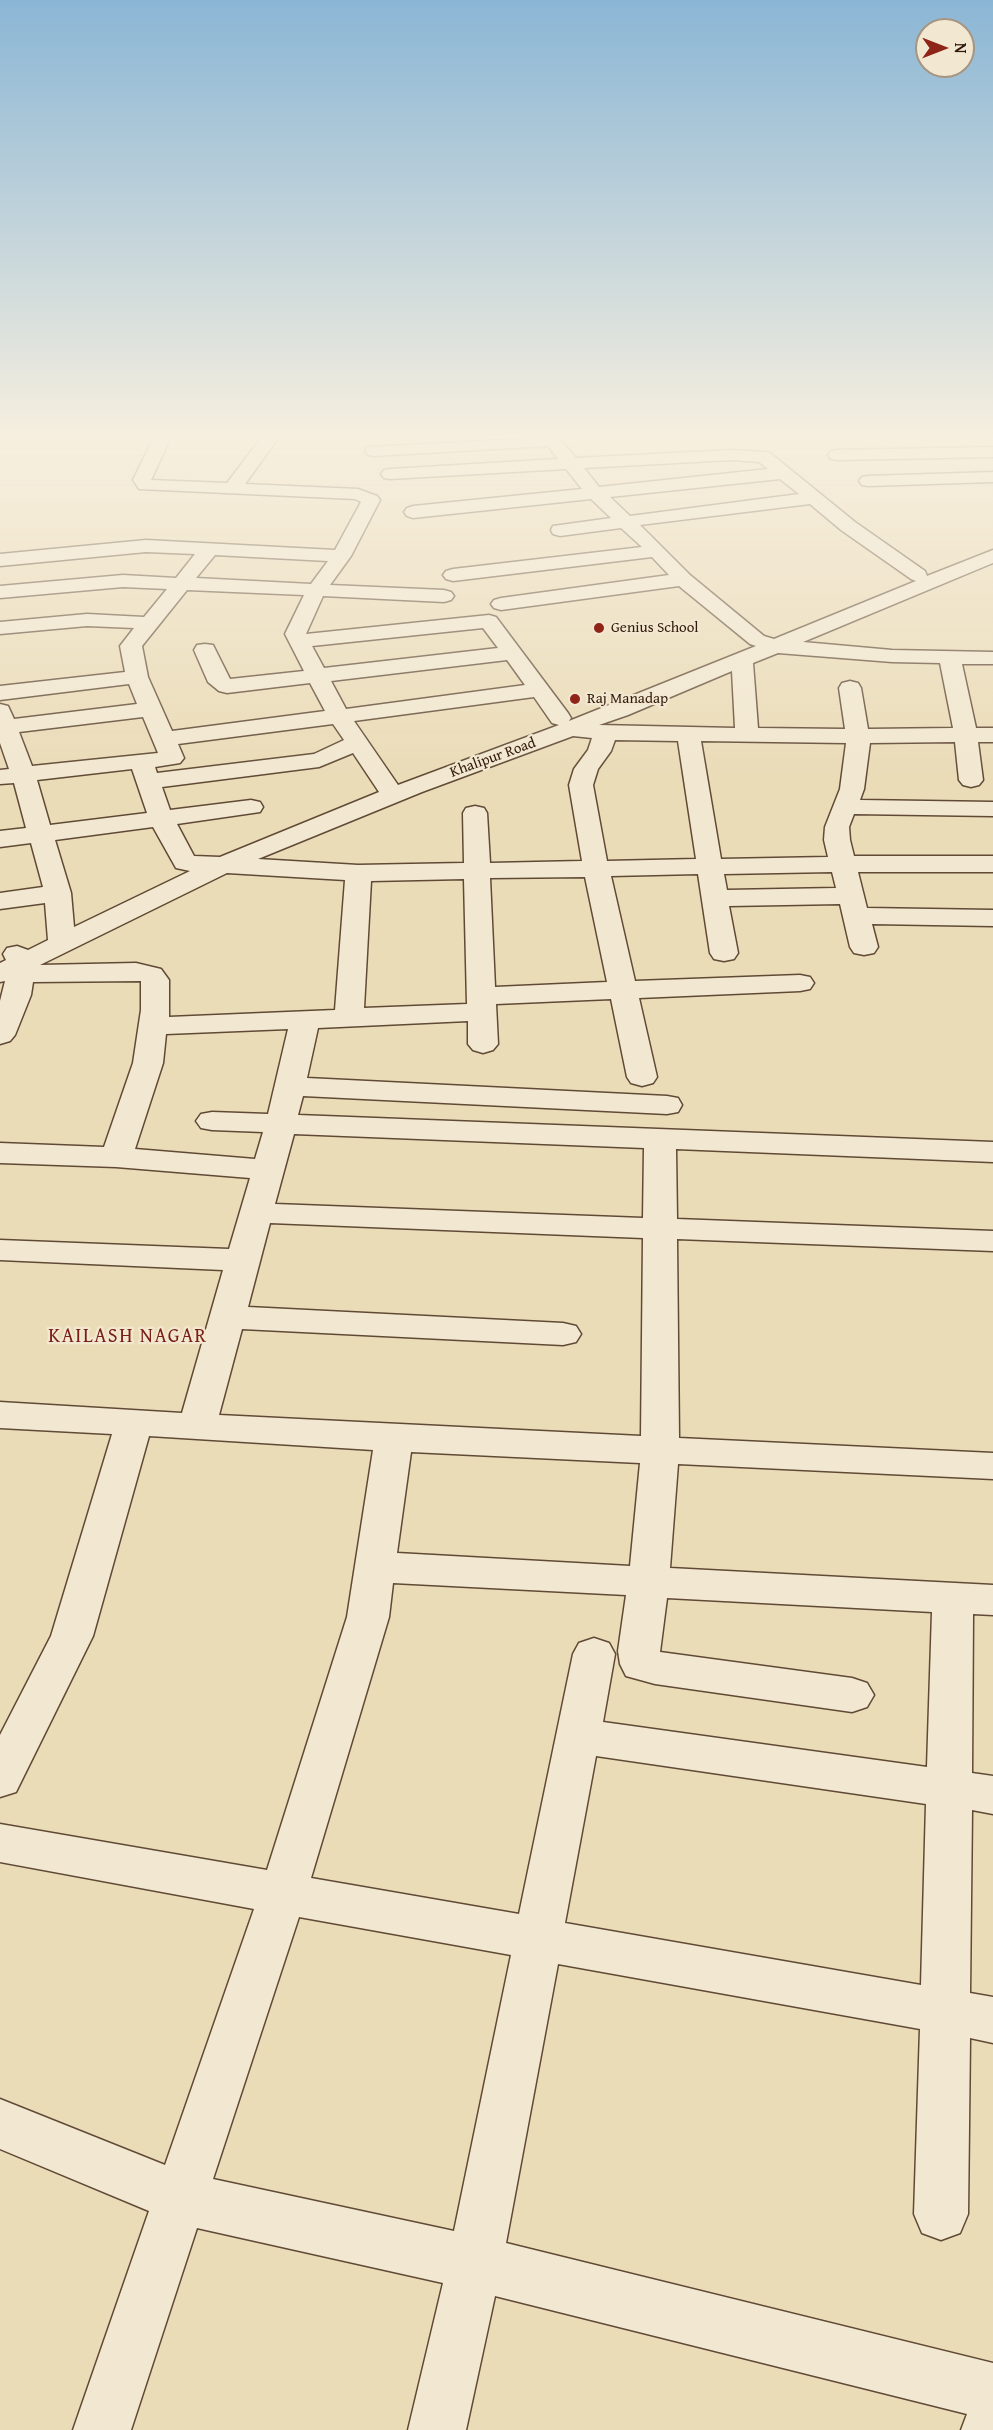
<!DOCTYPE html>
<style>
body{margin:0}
#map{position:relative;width:993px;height:2430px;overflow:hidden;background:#ebdcb8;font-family:"Gentium Book Plus",serif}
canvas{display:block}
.north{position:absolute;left:915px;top:18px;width:60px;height:60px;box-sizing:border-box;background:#f2e8d1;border:2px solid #a59581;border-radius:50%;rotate:90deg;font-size:16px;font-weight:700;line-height:24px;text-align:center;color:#32190a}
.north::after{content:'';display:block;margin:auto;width:21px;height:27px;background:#8f2418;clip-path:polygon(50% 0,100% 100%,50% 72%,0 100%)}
</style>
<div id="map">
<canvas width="993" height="2430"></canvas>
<div class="north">N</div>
</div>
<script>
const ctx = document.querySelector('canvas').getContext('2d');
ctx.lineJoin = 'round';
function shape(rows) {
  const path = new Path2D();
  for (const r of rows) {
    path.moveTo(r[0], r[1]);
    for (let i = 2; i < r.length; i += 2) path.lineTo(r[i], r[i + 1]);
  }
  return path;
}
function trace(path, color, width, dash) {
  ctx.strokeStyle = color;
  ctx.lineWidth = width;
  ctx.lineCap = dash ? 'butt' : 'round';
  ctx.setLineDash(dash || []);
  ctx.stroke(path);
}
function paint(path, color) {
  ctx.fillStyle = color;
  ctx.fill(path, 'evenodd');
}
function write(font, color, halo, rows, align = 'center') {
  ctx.font = font + ' "Gentium Book Plus",serif';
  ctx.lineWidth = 4.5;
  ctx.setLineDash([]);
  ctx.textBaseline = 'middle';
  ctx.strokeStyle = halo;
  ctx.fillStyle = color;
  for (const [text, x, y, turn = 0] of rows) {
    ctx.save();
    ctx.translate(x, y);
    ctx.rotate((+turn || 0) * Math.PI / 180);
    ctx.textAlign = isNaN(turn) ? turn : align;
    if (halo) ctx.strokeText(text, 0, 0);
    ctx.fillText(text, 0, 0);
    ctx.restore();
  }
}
const minor = shape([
 [154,437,171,437,151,480,227,483,262,437,279,437,245,484,358,489,377,496,380,500,351,556,330,585,444,590,451,592,454,596,451,600,444,602,323,596,306,634,489,615,496,617,568,713,571,718,569,721,756,646,750,644,679,586,501,610,494,608,491,604,494,600,501,598,669,575,652,557,453,581,446,579,443,575,446,571,453,569,642,547,621,528,560,536,553,534,551,530,553,526,611,518,591,499,413,518,407,516,404,512,407,508,413,506,582,489,566,469,390,479,384,478,381,474,384,470,390,469,558,459,548,446,374,456,368,455,365,451,368,447,558,437,576,458,732,450,764,452,770,453,855,522,925,571,927,576,993,550,993,563,803,642,892,650,993,652,993,664,962,664,976,728,993,728,993,742,978,742,983,780,979,785,971,787,963,785,959,780,955,742,870,743,864,789,860,800,993,802,993,816,854,814,849,827,850,840,854,856,993,856,993,872,858,872,867,908,993,910,993,926,872,924,878,947,874,953,864,955,854,953,850,947,840,904,729,906,738,953,734,959,724,961,714,959,710,953,698,874,611,876,635,981,800,975,810,977,814,983,810,989,800,991,639,998,657,1077,653,1083,642,1086,631,1083,627,1077,611,999,496,1004,498,1044,493,1050,483,1053,473,1050,468,1044,468,1021,318,1028,307,1078,667,1096,678,1098,682,1105,678,1112,667,1114,303,1096,298,1115,993,1142,993,1162,676,1149,677,1219,993,1231,993,1251,677,1239,679,1438,993,1453,993,1479,678,1464,670,1568,993,1585,993,1615,973,1614,972,1773,993,1776,993,1814,972,1810,970,1993,993,1997,993,2043,970,2038,968,2214,960,2233,941,2240,922,2233,914,2214,920,2029,558,1964,506,2243,993,2363,993,2430,961,2430,967,2414,495,2296,466,2430,408,2430,443,2283,197,2228,131,2430,73,2430,149,2211,0,2149,0,2099,165,2165,254,1909,0,1862,0,1824,267,1870,347,1617,373,1450,149,1436,93,1636,16,1792,0,1797,0,1735,51,1636,112,1434,0,1428,0,1402,182,1413,223,1270,0,1260,0,1240,229,1249,250,1178,116,1167,0,1163,0,1143,104,1147,133,1063,141,1010,141,981,33,982,31,995,15,1035,10,1041,0,1044,0,1001,5,981,0,982,0,963,6,960,3,954,7,948,17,946,28,950,48,940,45,903,0,909,0,893,43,887,31,843,0,847,0,831,26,828,14,783,0,784,0,770,9,769,0,743,0,704,8,706,14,719,137,704,129,684,0,700,0,686,125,672,120,646,134,628,87,626,0,634,0,622,87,614,144,617,167,589,123,587,0,598,0,586,123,575,176,578,195,554,146,552,0,566,0,554,146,540,335,550,361,502,355,499,139,489,133,480,154,437],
 [732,460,759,462,768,469,599,487,584,468,732,460],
 [780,479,799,494,630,516,610,497,780,479],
 [810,504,841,530,911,579,916,581,774,639,764,636,690,575,640,525,810,504],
 [215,555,328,561,311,584,196,578,215,555],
 [187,590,304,595,285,634,304,671,230,679,213,645,205,644,197,645,194,650,208,682,219,691,227,693,310,683,325,711,172,731,148,677,142,646,187,590],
 [483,628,498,648,324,668,312,646,483,628],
 [778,653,892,662,940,663,953,728,868,729,861,688,858,683,850,681,842,683,839,688,845,729,758,728,753,663,778,653],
 [507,660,525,685,346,709,331,681,507,660],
 [732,671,735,728,599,725,628,715,732,671],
 [534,697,552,723,559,725,398,785,354,721,534,697],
 [143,717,158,753,32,766,19,732,143,717],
 [333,724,344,740,314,754,157,773,155,767,180,763,184,758,178,744,333,724],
 [573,736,592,738,588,750,574,769,569,785,582,861,490,863,487,813,484,808,475,806,466,808,463,813,464,863,358,865,258,859,422,792,573,736],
 [615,740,678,741,696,859,607,861,593,785,598,769,611,751,615,740],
 [701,741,846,743,840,789,825,827,824,840,828,857,721,859,701,741],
 [353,753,379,792,220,857,194,856,177,824,260,812,263,807,260,802,251,800,170,810,162,787,319,767,353,753],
 [132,769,147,813,50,825,37,780,132,769],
 [153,827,176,868,190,871,74,927,71,893,55,840,153,827],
 [832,872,836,888,727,890,724,874,832,872],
 [227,873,345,880,335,1010,169,1017,169,980,161,969,136,963,40,965,227,873],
 [585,877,607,982,495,987,490,878,585,877],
 [464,879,467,1004,364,1008,371,881,464,879],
 [288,1029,268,1114,212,1112,201,1114,196,1121,201,1128,212,1130,263,1132,255,1159,135,1149,163,1063,166,1034,288,1029],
 [294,1134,644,1148,643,1218,275,1204,294,1134],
 [270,1223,643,1238,641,1436,219,1415,242,1329,563,1345,576,1342,581,1334,576,1326,563,1323,248,1307,270,1223],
 [411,1452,640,1463,630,1566,397,1553,411,1452],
 [393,1583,626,1595,618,1651,620,1664,626,1676,655,1684,852,1712,867,1707,874,1695,867,1683,852,1678,660,1652,667,1598,932,1612,927,1767,603,1722,615,1654,609,1643,594,1638,579,1643,573,1654,519,1914,311,1878,389,1617,393,1583],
 [596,1756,926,1804,921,1985,565,1923,596,1756],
 [299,1917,511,1955,454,2231,213,2179,299,1917],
 [993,447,993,457,837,460,831,459,828,455,831,451,837,450,993,447],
 [993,472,993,482,868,486,862,485,859,481,862,477,868,476,993,472]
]);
const markers = [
 [599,628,6,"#8f2418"],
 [575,699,6,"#8f2418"]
];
const farPoinames = [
 ["Genius School",611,628],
 ["Raj Manadap",587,699]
];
const farStreetnames = [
 ["Khalipur Road",493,758,-20]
];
const neighbourhoodNames = [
 ["KAILASH NAGAR",128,1337]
];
trace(minor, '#604a36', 3);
paint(minor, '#f2e8d1');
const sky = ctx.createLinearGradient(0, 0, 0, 778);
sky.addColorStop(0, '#8ab6d5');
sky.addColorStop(0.56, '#f6efdf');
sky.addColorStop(1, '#f6efdf00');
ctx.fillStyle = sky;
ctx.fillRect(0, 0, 993, 778);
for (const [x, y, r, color] of markers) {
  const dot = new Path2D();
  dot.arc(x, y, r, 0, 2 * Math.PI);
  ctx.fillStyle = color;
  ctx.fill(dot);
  trace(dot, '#f2e8d1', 2);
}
write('15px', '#32190a', '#f2e8d1', farPoinames, 'left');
write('15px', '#32190a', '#f2e8d1', farStreetnames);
ctx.letterSpacing = '1.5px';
write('20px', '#7a1f14', '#f2e8d1', neighbourhoodNames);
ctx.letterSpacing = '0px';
</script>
